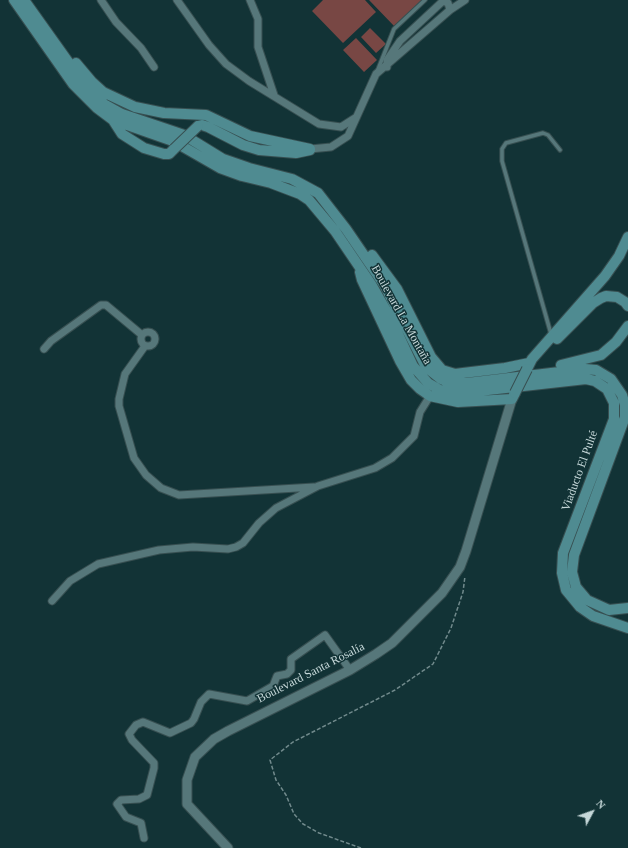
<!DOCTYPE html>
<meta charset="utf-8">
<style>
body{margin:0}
#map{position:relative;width:628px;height:848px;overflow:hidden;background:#123336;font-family:"Times New Roman",serif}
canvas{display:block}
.north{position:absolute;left:572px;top:792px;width:40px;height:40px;-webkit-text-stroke:3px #123336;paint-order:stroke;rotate:49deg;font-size:11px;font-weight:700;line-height:16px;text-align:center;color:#c5d7d8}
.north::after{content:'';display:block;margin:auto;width:14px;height:18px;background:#c5d7d8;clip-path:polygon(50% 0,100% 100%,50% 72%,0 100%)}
</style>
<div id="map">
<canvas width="628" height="848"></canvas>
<div class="north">N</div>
</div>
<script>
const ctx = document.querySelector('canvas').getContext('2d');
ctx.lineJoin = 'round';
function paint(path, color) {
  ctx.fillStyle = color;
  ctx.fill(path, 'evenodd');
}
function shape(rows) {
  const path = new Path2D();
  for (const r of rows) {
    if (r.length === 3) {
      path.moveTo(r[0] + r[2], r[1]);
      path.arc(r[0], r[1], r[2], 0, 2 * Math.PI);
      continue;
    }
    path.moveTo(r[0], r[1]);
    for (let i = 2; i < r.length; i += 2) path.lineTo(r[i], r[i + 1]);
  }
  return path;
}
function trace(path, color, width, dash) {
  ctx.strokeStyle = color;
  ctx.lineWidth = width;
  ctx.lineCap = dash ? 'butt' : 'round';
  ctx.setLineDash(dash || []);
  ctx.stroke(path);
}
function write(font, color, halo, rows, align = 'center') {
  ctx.font = font + ' "Times New Roman",serif';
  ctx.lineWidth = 3;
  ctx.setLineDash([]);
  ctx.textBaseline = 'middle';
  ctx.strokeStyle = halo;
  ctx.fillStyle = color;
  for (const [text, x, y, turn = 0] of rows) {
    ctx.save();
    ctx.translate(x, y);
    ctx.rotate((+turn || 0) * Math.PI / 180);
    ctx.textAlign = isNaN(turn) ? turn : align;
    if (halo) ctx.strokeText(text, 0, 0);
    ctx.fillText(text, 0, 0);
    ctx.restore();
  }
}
const green = shape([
 [323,0,365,0,376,12,343,43,312,11],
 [369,0,423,0,395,27],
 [370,28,386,44,376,53,361,37],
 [356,38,377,60,364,72,343,50]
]);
const path = shape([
 [361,848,319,833,303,824,294,814,286,795,276,780,270,760,293,742,395,690,433,664,451,628,463,592,465,576]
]);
const service = shape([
 [377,72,394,29,425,0],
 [551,334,502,161,502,149,506,143,543,133,548,135,560,150]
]);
const minor = shape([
 [101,0,116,22,141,48,154,67],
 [177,0,209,45,226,64,249,81,319,124,341,127,355,118],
 [250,0,258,19,258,47,274,95],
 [387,67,387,60,400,41,443,1,448,3,450,10],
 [310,149,331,147,348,136,376,74,450,10,465,0],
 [148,339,7],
 [145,346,125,374,119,399,119,406,134,458,146,475,161,488,179,495,314,487],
 [44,349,51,341,101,305,106,305,142,335],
 [52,601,70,581,98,564,159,550,193,547,228,549,236,547,243,543,259,523,276,508,318,486,375,468,392,458,414,436,420,412,430,396],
 [144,838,141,823,126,817,117,804,121,800,139,799,147,795,154,768,154,763,132,740,129,734,136,725,143,722,170,733,191,723,194,719,201,702,209,694,247,701,273,686,277,676,287,674,291,670,291,659,325,635,350,670]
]);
const tertiary = shape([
 [228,848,187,804,187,780,195,757,214,739,228,731,350,670,376,654,392,643,442,593,460,567,466,551,512,399]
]);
const secondary = shape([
 [14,0,73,84,97,108,113,120,173,141,220,168,242,176,271,183,300,194,309,200,335,231,371,284,392,321,413,366,428,383,440,390,461,393,586,379,595,381,607,389,614,403,614,419,563,553,562,573,566,590,580,607,593,616,628,628],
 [24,0,86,87,104,104,122,114,184,135,223,159,249,168,292,179,318,193,346,229,385,286,426,367,441,379,450,383,467,383,585,369,596,370,611,379,622,395,625,405,625,417,574,555,572,572,576,587,587,600,609,610,628,608],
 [76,63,92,82,103,92,135,107,164,113,206,115,250,136,310,149],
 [113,120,122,134,144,148,164,154,169,154,174,149],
 [198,126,202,125,208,127,243,145,259,150,296,153,310,150],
 [372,255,397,289,431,357,442,370,455,374,463,373,505,368,529,363],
 [360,272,362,280,400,361,411,380,420,389,430,396,458,402,512,399,515,393],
 [557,339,593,303,601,298,606,296,617,297,625,302,628,306],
 [561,365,601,355,616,342,628,326],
 [527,369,532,359,605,276,619,256,628,237]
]);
const secondaryBridge = shape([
 [174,149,198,126],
 [515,393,527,369]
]);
const streetNames = [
 ["Boulevard La Montaña",401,315,61],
 ["Viaducto El Pulté",580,471,-70],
 ["Boulevard Santa Rosalía",311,673,-27]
];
paint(green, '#784744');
trace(service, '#374f51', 5.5);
trace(minor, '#374f51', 9);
trace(tertiary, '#374f51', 11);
trace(secondary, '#374f51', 12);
trace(path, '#718a8c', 1.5, [4, 2]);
trace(service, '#56777a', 3.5);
trace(minor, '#56777a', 7);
trace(tertiary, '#56777a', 9);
trace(secondary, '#4f8b91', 10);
trace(secondaryBridge, '#374f51', 12, []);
trace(secondaryBridge, '#4f8b91', 10);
write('12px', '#c5d7d8', '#123336', streetNames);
</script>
